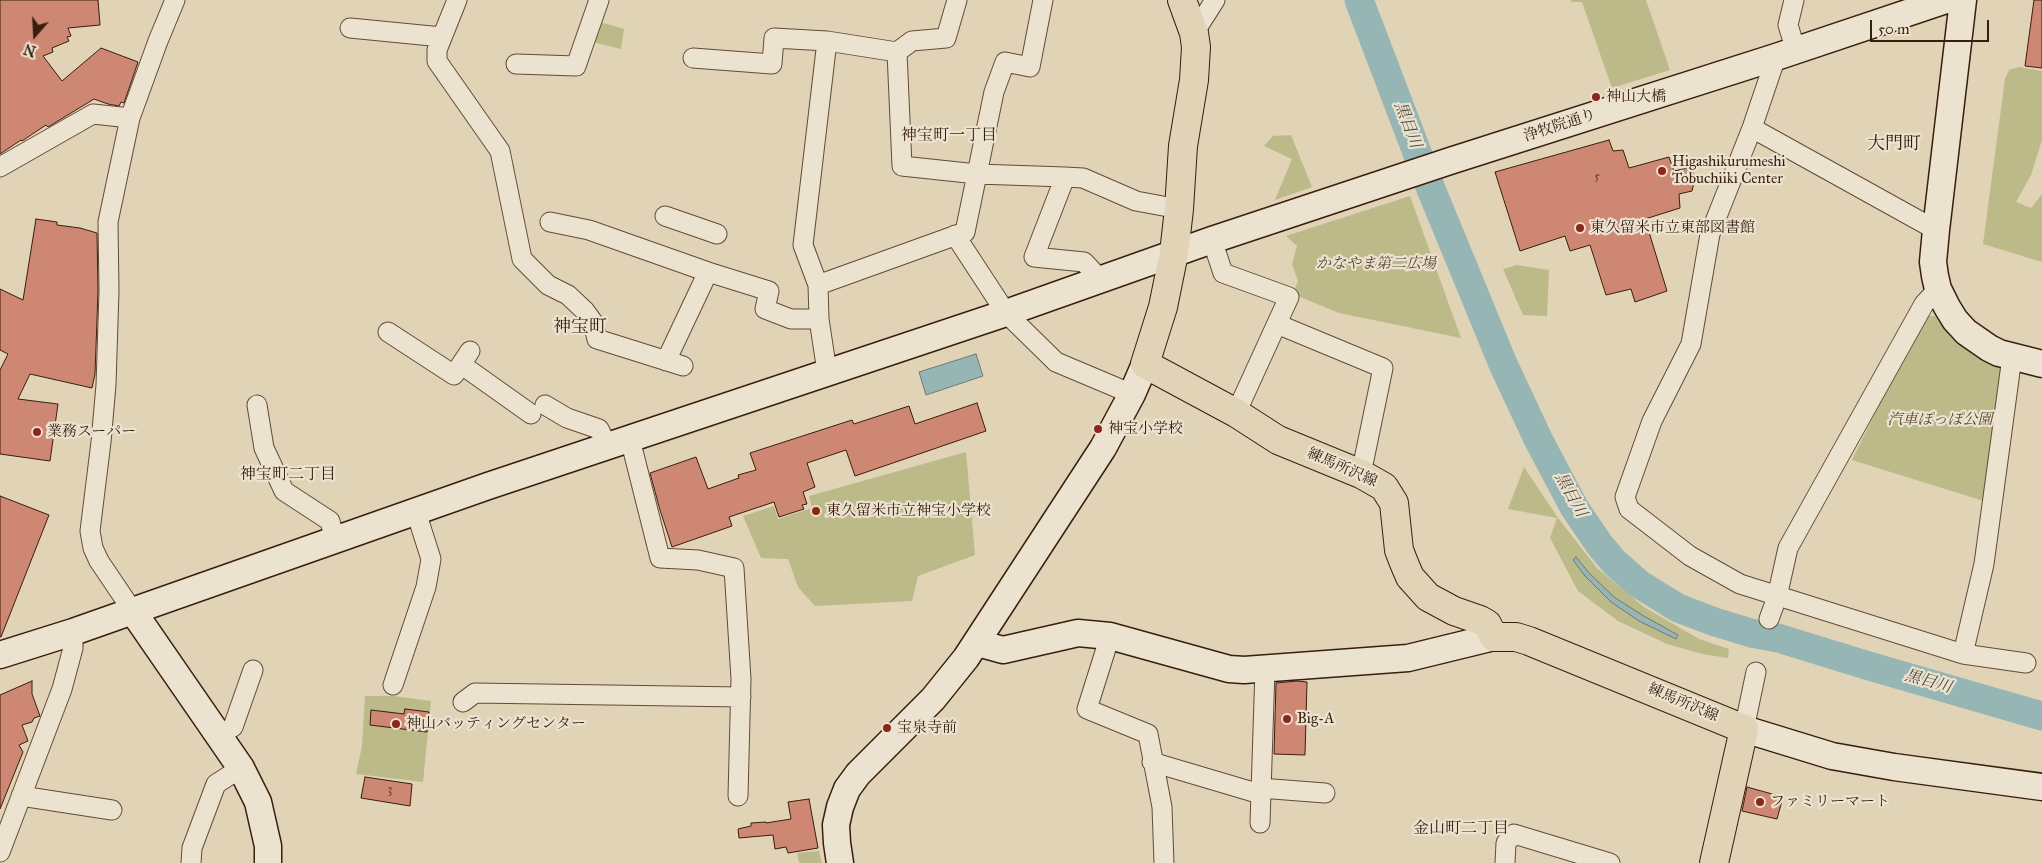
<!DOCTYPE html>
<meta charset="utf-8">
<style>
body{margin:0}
#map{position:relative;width:2042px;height:863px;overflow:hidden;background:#e0d3b6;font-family:"IM FELL Great Primer",serif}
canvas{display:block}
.north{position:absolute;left:10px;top:10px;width:50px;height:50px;-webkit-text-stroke:4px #ebe2d0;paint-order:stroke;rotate:199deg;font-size:14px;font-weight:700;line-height:20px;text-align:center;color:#391e0d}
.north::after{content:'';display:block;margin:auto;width:18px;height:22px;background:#391e0d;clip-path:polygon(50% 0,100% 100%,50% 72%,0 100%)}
.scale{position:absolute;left:1870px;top:20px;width:119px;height:22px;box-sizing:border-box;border:2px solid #391e0d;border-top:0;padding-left:6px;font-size:15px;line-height:18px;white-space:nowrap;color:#391e0d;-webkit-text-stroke:4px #ebe2d0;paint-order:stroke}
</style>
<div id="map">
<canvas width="2042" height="863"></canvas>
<div class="north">N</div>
<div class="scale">50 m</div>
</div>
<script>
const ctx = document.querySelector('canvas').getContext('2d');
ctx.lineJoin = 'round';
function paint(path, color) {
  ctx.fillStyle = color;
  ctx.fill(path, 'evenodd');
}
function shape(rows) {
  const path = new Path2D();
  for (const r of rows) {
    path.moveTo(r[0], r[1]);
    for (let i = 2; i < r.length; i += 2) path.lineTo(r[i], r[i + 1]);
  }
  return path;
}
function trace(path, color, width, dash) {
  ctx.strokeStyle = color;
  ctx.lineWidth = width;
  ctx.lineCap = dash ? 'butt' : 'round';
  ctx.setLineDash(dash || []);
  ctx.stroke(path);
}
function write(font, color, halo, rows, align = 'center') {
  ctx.font = font + ' "IM FELL Great Primer","Noto Serif JP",serif';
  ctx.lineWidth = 4.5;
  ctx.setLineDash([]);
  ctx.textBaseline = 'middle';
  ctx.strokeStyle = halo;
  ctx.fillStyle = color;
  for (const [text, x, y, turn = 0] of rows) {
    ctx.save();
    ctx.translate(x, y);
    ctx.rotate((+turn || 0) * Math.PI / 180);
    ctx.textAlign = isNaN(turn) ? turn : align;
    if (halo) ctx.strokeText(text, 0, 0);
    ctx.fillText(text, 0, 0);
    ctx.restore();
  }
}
const green = shape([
 [1571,0,1646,0,1670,70,1612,88,1582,2,1572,2],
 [600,22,624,29,621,49,592,42],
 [2019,67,2042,71,2042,140,2031,175,2016,202,2031,208,2042,194,2042,262,1983,244,2005,79,2009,70],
 [1291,135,1312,187,1275,200,1292,159,1264,146,1273,136],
 [1410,196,1461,338,1339,313,1293,294,1298,281,1292,264,1297,246,1286,236],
 [1517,265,1549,270,1547,316,1523,315,1503,269],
 [1923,316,1935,316,1952,339,1982,361,2009,372,1990,503,1852,460],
 [966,452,975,555,918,576,912,601,815,606,798,587,788,559,761,558,743,516,774,506,778,519,812,508,809,496],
 [1524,467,1558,518,1597,568,1644,607,1699,639,1729,649,1728,658,1702,654,1667,644,1618,621,1578,591,1550,538,1557,518,1508,509],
 [365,696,393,696,431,701,423,782,356,774,362,746],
 [819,851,822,863,799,863,797,853]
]);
const water = shape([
 [976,354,983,376,926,395,919,372,976,354],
 [1576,557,1589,573,1614,597,1642,615,1678,635,1676,639,1639,621,1611,602,1585,576,1573,560,1576,557]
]);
const river = shape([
 [1359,0,1431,189,1503,364,1538,439,1574,507,1599,544,1614,562,1639,584,1678,608,1715,622,1751,633,1778,638,1869,666,2042,716]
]);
const building = shape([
 [0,0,98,0,100,25,68,28,71,36,67,37,69,41,52,48,53,52,43,56,62,81,101,48,138,62,124,103,121,102,119,106,108,104,94,99,48,127,46,125,22,141,21,140,0,154,0,0],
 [2034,0,2042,0,2042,68,2025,66,2034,0],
 [1609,140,1613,151,1623,150,1629,168,1669,157,1674,171,1691,167,1695,178,1692,191,1679,194,1680,208,1645,219,1667,291,1635,302,1631,289,1606,295,1590,245,1570,251,1565,236,1520,251,1495,172,1609,140],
 [36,219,57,222,57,225,80,228,97,233,98,291,95,374,92,388,30,374,18,399,58,404,50,461,0,454,0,370,8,354,0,350,0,289,23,300,36,219],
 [977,403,986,431,855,476,846,450,807,463,815,487,803,492,807,504,802,505,804,509,779,517,774,502,729,517,732,526,672,547,660,510,650,473,696,457,708,489,739,478,738,475,756,470,750,453,852,420,854,424,909,406,915,424,977,403],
 [0,496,49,515,1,637,0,637,0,496],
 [32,681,32,694,40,716,34,718,32,722,22,725,28,741,19,745,23,752,0,809,0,695,32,681],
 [1297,681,1307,682,1305,755,1274,754,1276,683,1297,681],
 [405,709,429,712,427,732,370,725,371,710,404,714,405,709],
 [365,777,412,784,410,806,361,798,365,777],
 [1747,787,1783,797,1777,819,1742,811,1747,787],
 [809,799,818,848,788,853,786,847,775,849,773,835,739,838,738,829,751,826,751,823,766,822,766,823,791,819,788,802,809,799]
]);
const street = shape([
 [457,0,437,50,437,61,500,151,522,259,548,285,568,295,585,311,593,322,597,339,683,366],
 [1794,0,1788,25,1796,51],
 [350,28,442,37],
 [1194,33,1215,0],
 [897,52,912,41,946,38,957,0],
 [1776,57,1752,128,1710,234,1691,344,1652,421,1625,497,1629,509,1690,556,1740,584,1963,654,2026,663],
 [693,58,772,64,774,38,827,41,897,52,902,166,977,174,1065,177,1034,257,1084,262,1100,279],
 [516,64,576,66,599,0],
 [1752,128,1936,230],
 [0,167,93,114,130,118],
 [1065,177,1083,178,1136,201,1179,209],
 [665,216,717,234],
 [550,222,589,230,708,272,769,291,765,309,791,319,819,319],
 [955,235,1006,313,1056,362,1132,394],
 [1212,240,1223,273,1289,297,1236,413],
 [818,285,803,245,827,41],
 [1277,324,1383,368,1361,474],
 [388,332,454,375,470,351],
 [666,361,708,272],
 [462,365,531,414],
 [827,372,819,319,818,285,965,232,994,92,1005,62,1030,67,1043,0],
 [257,405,264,448,284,491,330,521,335,541],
 [545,405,567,418,599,429,607,446],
 [630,439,660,558,698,560,734,568,741,679,738,796],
 [132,610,99,561,93,548,90,531,101,442,106,385,109,291,108,222,130,118,158,41,175,0],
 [1769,619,1777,597,1788,548,1924,304,1938,289],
 [1110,636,1087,709,1148,734,1162,807,1164,863],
 [1963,654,1984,564,2012,357],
 [393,685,426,587,431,559,416,512],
 [463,702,475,693,741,697],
 [1744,729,1756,672],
 [219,735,233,727,253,670],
 [1152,762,1260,794],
 [1260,788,1325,793],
 [21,796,112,810],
 [1260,823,1265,669],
 [0,852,62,689,73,648,73,632],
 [191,863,192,848,216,784,241,768],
 [1505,863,1506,843,1514,834,1610,863]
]);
const secondary = shape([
 [1963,0,1936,230,1933,262,1935,276,1938,289,1947,307,1955,320,1966,332,1989,348,1999,353,2042,364],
 [132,610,241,768,258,802,268,846,268,863],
 [977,641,985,645,1003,650,1078,633,1110,636,1229,669,1244,670,1408,658,1494,637],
 [0,655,73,632,488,486,1006,313,1212,240,1450,161,1776,57,1946,0],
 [1744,729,1832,756,1894,767,2042,787],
 [840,863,837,843,836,825,840,807,847,789,858,774,933,699,966,658,1103,448,1132,394,1145,364]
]);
const primary = shape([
 [1182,0,1194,33,1196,47,1194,80,1183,146,1179,209,1174,253,1163,307,1145,364,1236,413,1278,440,1361,474,1384,487,1394,503,1399,550,1404,563,1410,577,1428,597,1454,611,1480,620,1487,624,1494,637,1516,637,1529,641,1744,729,1714,863]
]);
const markers = [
 [1596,97,5,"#8f2418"],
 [1662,171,5,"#8f2418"],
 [1580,228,5,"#8f2418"],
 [1098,429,5,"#8f2418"],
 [37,432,5,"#8f2418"],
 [816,511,5,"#8f2418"],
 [1287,719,5,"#8f2418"],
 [396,724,5,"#8f2418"],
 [887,728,5,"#8f2418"],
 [1760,802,5,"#8f2418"]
];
const numberNames = [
 ["5",1597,177],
 ["3",390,790]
];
const poiNames = [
 ["神山大橋",1606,97],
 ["Higashikurumeshi",1672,162],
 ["Tobuchiiki Center",1672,179],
 ["東久留米市立東部図書館",1590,228],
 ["神宝小学校",1108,429],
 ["業務スーパー",47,432],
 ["東久留米市立神宝小学校",826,511],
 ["Big-A",1297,719],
 ["神山バッティングセンター",406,724],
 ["宝泉寺前",897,728],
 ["ファミリーマート",1770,802]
];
const streetNames = [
 ["浄牧院通り",1560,126,-18],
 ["練馬所沢線",1342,468,24],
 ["練馬所沢線",1683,703,23]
];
const parkNames = [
 ["かなやま第二広場",1376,264],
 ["汽車ぽっぽ公園",1940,420]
];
const waterNames = [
 ["黒目川",1407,125,69],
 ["黒目川",1570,495,61],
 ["黒目川",1928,682,16]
];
const neighbourhoodNames = [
 ["神宝町一丁目",949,136],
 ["神宝町二丁目",288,475],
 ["金山町二丁目",1461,829]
];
const quarterNames = [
 ["大門町",1894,145],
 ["神宝町",580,328]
];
paint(green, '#bbba88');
paint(water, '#96b6b6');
trace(water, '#717972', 1);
trace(river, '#96b6b6', 29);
paint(building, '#ce8773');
trace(building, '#391e0d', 1);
trace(street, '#634b37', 21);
trace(secondary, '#391e0d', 29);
trace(primary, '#391e0d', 30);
trace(street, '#ebe2d0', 19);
trace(secondary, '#ebe2d0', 26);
trace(primary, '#e0d3b6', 28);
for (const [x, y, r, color] of markers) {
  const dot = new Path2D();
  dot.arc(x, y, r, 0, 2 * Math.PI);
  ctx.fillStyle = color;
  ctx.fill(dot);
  trace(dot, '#ebe2d0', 2);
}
write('12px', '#5e3826', null, numberNames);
write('15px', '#391e0d', '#ebe2d0', poiNames, 'left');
write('15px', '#391e0d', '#ebe2d0', streetNames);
write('italic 15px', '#5a452c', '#ebe2d0', parkNames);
write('italic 16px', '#554c40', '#ebe2d0', waterNames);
write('16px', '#391e0d', '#ebe2d0', neighbourhoodNames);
write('18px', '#391e0d', '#ebe2d0', quarterNames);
</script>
